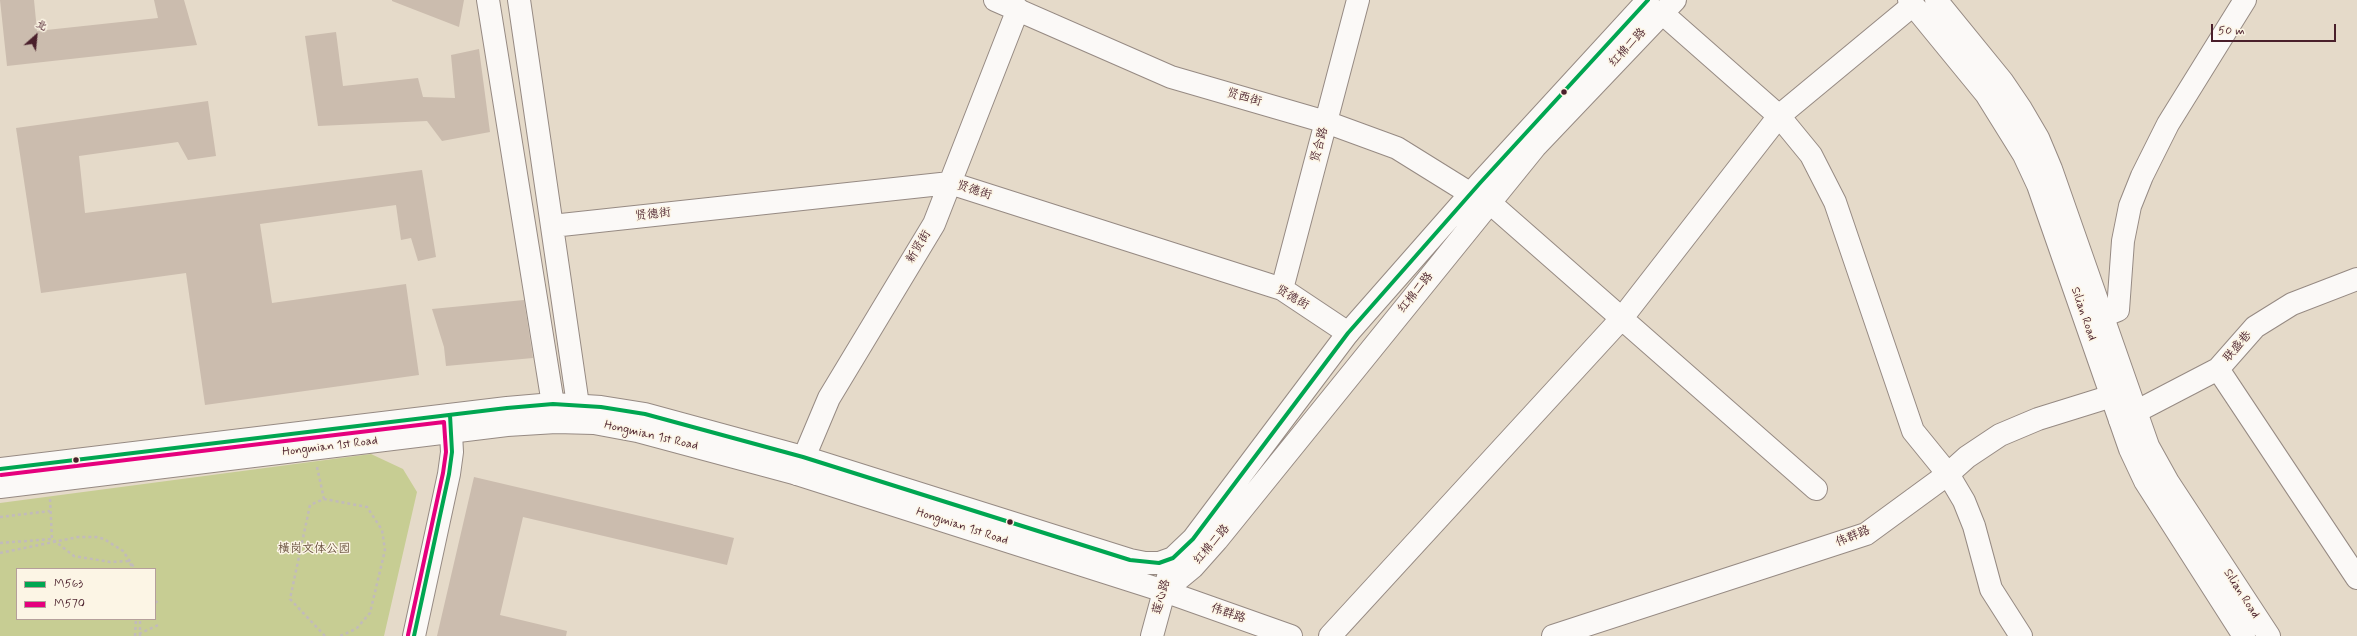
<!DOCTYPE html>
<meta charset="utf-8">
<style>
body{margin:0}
#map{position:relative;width:2357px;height:636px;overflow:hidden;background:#e5dac9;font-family:Mynerve,"LXGW WenKai TC",sans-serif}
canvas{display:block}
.legend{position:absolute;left:16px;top:568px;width:140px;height:52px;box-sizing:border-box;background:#fcf5e5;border:1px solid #b59f9b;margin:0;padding:5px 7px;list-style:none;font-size:12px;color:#4a1f2b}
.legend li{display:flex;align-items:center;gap:8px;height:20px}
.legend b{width:20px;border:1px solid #b59f9b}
.north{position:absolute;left:16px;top:16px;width:40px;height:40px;-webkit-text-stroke:3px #fcf5e5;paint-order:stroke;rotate:27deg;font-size:11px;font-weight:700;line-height:16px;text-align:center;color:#4a1f2b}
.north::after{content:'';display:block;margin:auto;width:14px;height:18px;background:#4a1f2b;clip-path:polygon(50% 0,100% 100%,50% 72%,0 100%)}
.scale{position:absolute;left:2211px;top:24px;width:125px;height:18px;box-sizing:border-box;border:2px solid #4a1f2b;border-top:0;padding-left:5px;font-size:12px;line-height:14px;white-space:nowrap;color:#4a1f2b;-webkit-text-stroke:3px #fcf5e5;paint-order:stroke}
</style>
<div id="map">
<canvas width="2357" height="636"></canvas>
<ul class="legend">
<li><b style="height:5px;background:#00a651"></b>M563</li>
<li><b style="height:5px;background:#e5007d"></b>M570</li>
</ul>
<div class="north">北</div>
<div class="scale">50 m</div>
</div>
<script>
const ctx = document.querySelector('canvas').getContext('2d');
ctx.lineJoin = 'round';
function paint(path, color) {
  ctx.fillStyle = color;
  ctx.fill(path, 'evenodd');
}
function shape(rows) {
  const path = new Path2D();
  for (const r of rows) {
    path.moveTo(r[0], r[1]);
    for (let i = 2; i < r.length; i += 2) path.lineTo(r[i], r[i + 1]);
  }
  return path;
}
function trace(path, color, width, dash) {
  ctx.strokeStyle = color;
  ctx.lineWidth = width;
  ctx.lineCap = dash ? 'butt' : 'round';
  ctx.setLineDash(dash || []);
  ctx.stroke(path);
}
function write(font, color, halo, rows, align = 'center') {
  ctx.font = font + ' Mynerve,"LXGW WenKai TC",sans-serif';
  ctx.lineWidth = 3;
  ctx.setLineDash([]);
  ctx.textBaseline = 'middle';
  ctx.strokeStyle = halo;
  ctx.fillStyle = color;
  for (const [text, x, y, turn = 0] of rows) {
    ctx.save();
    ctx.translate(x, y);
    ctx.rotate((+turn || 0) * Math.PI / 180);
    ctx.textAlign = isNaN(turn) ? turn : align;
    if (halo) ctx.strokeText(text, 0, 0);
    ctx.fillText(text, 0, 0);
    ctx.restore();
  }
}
const green = shape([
 [371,454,403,469,417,492,384,636,0,636,0,503],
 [17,569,155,569,155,619,17,619]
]);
const building = shape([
 [0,0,34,0,37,31,158,18,154,0,184,0,197,45,7,66],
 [392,0,464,0,459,27,392,1],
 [336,32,343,86,418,78,423,97,455,98,451,55,479,49,490,132,442,141,427,121,318,126,305,36],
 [208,101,216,156,188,160,178,142,79,156,85,213,422,170,436,257,418,261,411,238,401,240,396,205,260,224,272,303,406,284,419,375,205,405,186,273,41,293,16,128],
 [524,300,533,358,446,366,444,347,432,309],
 [474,477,734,538,727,565,523,517,500,615,567,631,566,636,437,636]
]);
const path = shape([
 [317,467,324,499],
 [50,499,52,539],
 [0,517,50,511],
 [0,543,52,539,74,556,110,562,129,561,133,569],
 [0,553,78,537,96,537,104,539,123,551,135,569],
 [155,601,160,604],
 [139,634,158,625],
 [135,636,136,619],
 [140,636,140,619],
 [325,636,290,599,310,505,324,499,367,507,382,530,385,550,370,613,356,629,340,636]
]);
const minor = shape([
 [488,0,553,404],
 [519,0,578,405],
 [995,0,1171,77,1326,122,1397,148,1471,194,1489,202,1816,489],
 [1662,13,1779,116,1811,155,1835,202,1913,431,1948,474,1964,501,1974,526,1991,589,2021,636],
 [552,226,950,183,1282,289,1348,333],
 [1282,289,1358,0],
 [2103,316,2118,310,2123,241,2130,206,2142,176,2168,124,2245,0],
 [2218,369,2357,578],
 [2120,420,2218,369,2255,327,2292,304,2357,279],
 [797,474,829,398,934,224,1018,9],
 [1164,591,1291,636],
 [414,636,449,474,452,452,450,415],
 [1152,636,1168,577],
 [1330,636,1622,318,1779,116,1913,5],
 [1553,636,1866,534,1948,474,1967,457,2000,435,2038,419,2128,391]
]);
const major = shape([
 [1909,0,1986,94,2024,155,2038,185,2130,449,2145,481,2244,636],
 [1936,0,2002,81,2021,109,2038,138,2051,169,2148,446,2168,482,2269,636],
 [0,469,507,408,553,404,601,407,645,414,803,457,1130,560,1145,563,1159,563,1173,558,1193,539,1348,333,1480,183,1648,0],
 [0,487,507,425,556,422,594,423,637,431,797,474,1164,591,1193,567,1217,540,1535,147,1675,0]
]);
const bus1 = shape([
 [0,469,507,408,553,404,601,407,645,414,803,457,1130,560,1159,563,1173,558,1193,539,1348,333,1480,183,1648,0],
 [414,636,449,474,452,452,450,415]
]);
const bus2 = shape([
 [1,475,444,422,446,452,443,473,408,635]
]);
const markers = [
 [1564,92,3.5,"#4a1f2b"],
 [76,460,3.5,"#4a1f2b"],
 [1010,522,3.5,"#4a1f2b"]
];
const streetNames = [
 ["红棉二路",1628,48,-47],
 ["贤西街",1244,98,16],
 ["贤合路",1320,145,-75],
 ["贤德街",974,191,18],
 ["贤德街",653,215,-6],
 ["新贤街",919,247,-59],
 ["红棉二路",1416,293,-51],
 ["贤德街",1292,298,30],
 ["Silian Road",2083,314,71],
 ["联盛巷",2238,347,-49],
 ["Hongmian 1st Road",651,436,13],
 ["Hongmian 1st Road",330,447,-7],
 ["Hongmian 1st Road",962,527,18],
 ["伟群路",1853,537,-22],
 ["红棉二路",1212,545,-49],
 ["Silian Road",2241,594,57],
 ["莲心路",1162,597,-74],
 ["伟群路",1228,614,19]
];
const parkNames = [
 ["横岗文体公园",314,549]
];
paint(green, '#c7cd93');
paint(building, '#cbbcae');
trace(minor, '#968a83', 24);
trace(major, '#968a83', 24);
trace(path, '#c2bbba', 2.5, [3, 3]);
trace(minor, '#fbf9f7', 22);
trace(major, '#fbf9f7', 22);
trace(bus1, '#00a651', 4);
trace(bus2, '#e5007d', 4);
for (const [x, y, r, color] of markers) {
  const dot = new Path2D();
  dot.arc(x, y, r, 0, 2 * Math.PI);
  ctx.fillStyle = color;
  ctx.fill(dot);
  trace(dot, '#fcf5e5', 1.5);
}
write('12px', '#4a1f2b', '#fcf5e5', streetNames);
write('12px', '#68503d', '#fcf5e5', parkNames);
</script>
